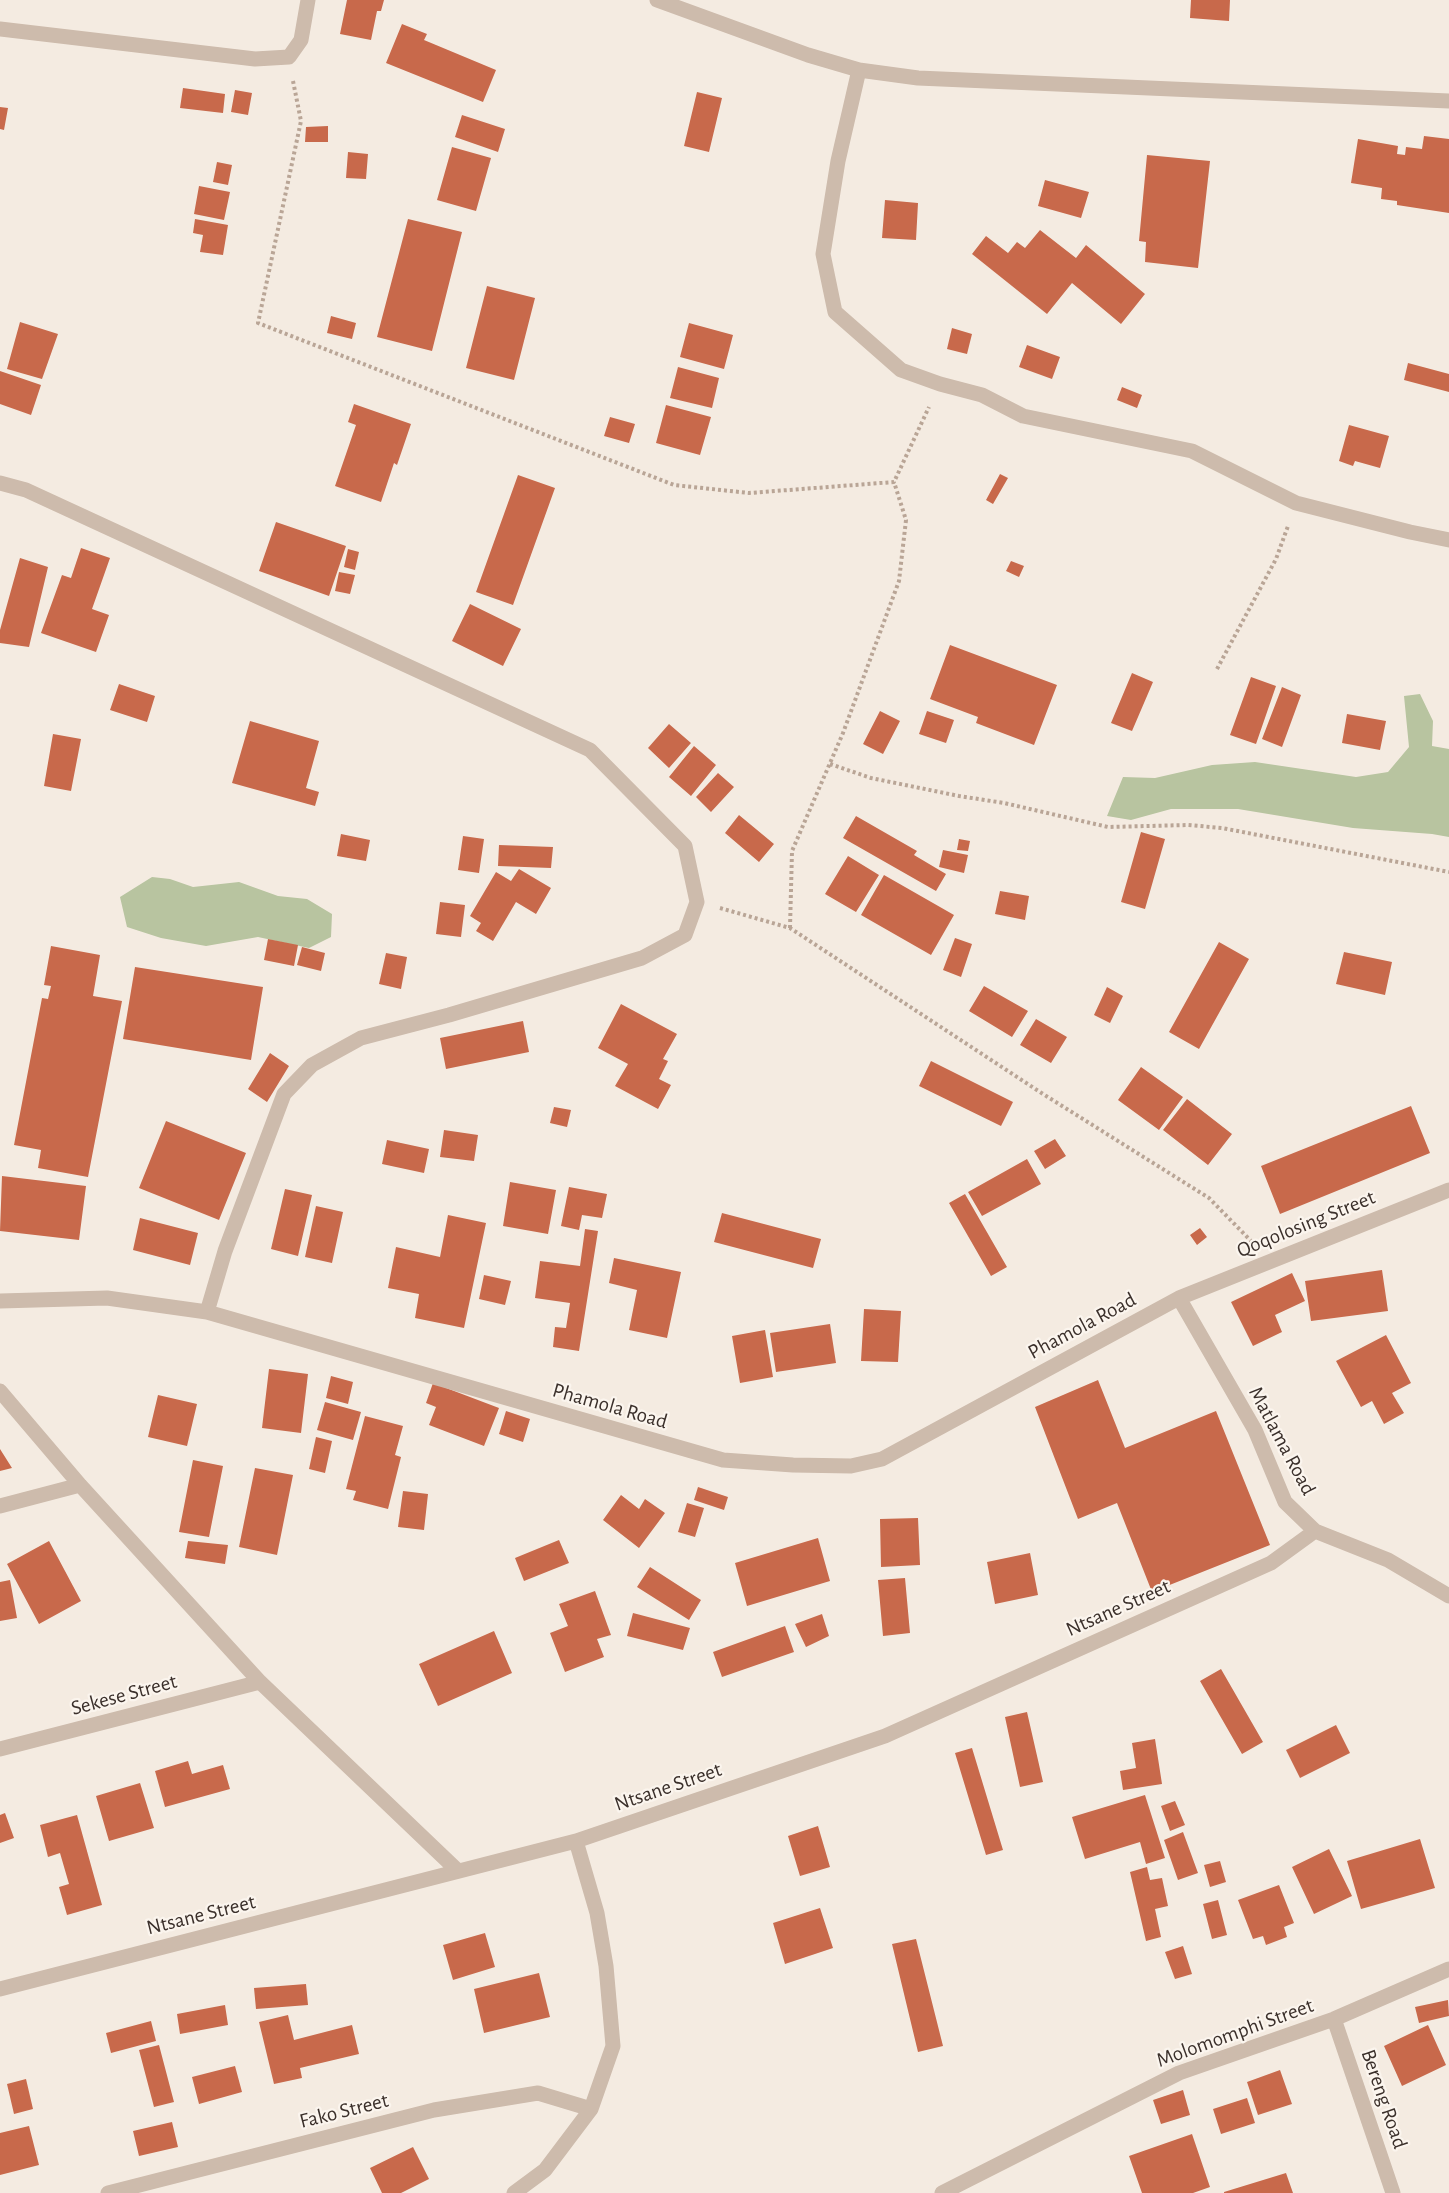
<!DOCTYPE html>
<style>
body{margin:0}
canvas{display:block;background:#f4ebe1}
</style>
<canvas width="1449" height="2193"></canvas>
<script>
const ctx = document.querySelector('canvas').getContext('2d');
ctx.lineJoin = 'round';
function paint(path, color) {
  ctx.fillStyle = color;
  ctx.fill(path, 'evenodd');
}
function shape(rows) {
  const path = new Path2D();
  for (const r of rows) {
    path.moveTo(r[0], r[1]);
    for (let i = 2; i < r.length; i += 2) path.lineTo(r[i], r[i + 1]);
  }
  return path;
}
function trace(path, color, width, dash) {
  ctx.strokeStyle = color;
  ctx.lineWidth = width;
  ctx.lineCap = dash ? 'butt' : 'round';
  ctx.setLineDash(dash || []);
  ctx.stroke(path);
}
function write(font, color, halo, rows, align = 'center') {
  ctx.font = font + ' "Alegreya Sans",sans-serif';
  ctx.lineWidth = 4.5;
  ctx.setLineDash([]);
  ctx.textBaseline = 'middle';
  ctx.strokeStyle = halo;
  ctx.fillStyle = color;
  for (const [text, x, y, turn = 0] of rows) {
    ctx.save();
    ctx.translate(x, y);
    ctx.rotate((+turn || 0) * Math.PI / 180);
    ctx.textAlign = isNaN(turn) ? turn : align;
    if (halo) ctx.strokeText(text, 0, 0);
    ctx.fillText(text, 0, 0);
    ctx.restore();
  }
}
const green = shape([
 [1420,694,1433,721,1432,746,1449,749,1449,837,1432,834,1353,828,1238,809,1171,809,1131,820,1107,816,1123,777,1155,778,1212,765,1255,762,1356,777,1388,772,1409,747,1404,696],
 [152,877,170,879,193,887,239,882,278,896,307,899,332,914,331,937,309,948,258,937,206,946,161,938,127,927,120,897]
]);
const building = shape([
 [347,0,384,0,381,11,377,11,371,40,340,34],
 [1191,0,1230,0,1229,21,1190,18],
 [402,24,427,34,424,40,496,70,483,102,386,63],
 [183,88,225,94,223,113,180,108],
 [235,90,252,93,248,115,231,112],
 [697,92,722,98,709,152,684,146],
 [0,107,8,108,4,130,0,129],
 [462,115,505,129,498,152,455,137],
 [328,126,328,142,305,142,306,127],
 [1424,136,1449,139,1449,213,1397,205,1397,201,1381,199,1382,188,1351,183,1358,139,1398,146,1397,154,1405,155,1406,147,1422,149],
 [452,147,491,158,476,211,437,200],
 [348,152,368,154,366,179,346,178],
 [1147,155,1210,161,1198,268,1145,262,1146,242,1139,241],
 [217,162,232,165,228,185,213,182],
 [1045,180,1089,192,1081,218,1038,206],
 [199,186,230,192,224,220,194,214],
 [885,200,918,203,916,240,882,238],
 [195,219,228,225,223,255,200,252,203,235,193,233],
 [408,219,462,232,432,351,377,337],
 [1040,230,1076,258,1086,245,1145,294,1121,324,1072,283,1047,314,972,254,986,236,1008,253,1017,242,1025,248],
 [487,286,535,298,514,380,466,368],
 [331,316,356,323,352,339,327,333],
 [20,322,58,334,42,379,7,369],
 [689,323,733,335,724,369,680,357],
 [952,328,972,334,967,354,947,349],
 [1027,345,1060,357,1052,379,1019,367],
 [1408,363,1449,374,1449,392,1404,380],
 [678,367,719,378,712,408,670,398],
 [0,371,41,385,31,415,0,404],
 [1122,387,1142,395,1137,408,1117,400],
 [354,404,411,424,397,465,394,463,381,502,335,486,356,425,348,422],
 [666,405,711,417,700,455,656,443],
 [610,417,635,424,629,443,604,436],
 [1349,425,1389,436,1380,468,1355,461,1353,466,1339,461],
 [1000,474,1008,478,993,504,986,500],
 [518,475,555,488,513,605,476,592],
 [276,522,346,546,329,596,259,571],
 [81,548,110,558,92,609,109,615,96,652,41,633,62,575,71,578],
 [348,549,359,552,355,570,344,567],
 [20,558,48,567,29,647,0,643,0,630],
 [1011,561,1024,566,1019,577,1006,571],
 [339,572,355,575,350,594,335,591],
 [470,604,521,629,503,666,452,641],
 [950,645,1057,685,1034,745,976,723,978,717,930,699],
 [1132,673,1153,682,1132,731,1111,723],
 [1251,677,1276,686,1256,744,1230,735],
 [119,684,155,696,147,722,110,710],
 [1282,687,1301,695,1282,747,1262,739],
 [880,711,900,721,883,754,863,744],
 [927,711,954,720,946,743,919,734],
 [1347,714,1386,721,1380,750,1342,743],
 [250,721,319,741,306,788,319,792,315,806,232,783],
 [669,724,691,743,669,768,648,748],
 [53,734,81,739,71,791,44,786],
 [694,746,716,765,691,796,669,777],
 [718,773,734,787,711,812,696,797],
 [739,815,774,844,759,862,725,833],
 [856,816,917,851,914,855,946,874,936,891,843,838],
 [1141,832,1165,839,1145,909,1121,902],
 [341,834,370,840,366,861,337,856],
 [463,836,484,839,479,873,458,870],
 [959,839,970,841,968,851,957,850],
 [499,845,553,847,551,868,498,866],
 [943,850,968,855,964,873,939,867],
 [848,856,879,875,856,912,825,894],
 [519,869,551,888,536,914,516,902,493,941,476,931,481,923,470,916,496,872,511,881],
 [884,875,954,915,931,955,861,915],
 [1000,891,1029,896,1025,920,995,914],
 [440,902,465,905,461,937,436,934],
 [955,938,972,944,961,977,943,970],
 [268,939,298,945,294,966,264,960],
 [1219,942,1249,959,1199,1049,1169,1032],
 [51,946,100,955,93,996,122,1001,88,1177,38,1168,41,1150,14,1145,42,998,48,999,51,986,44,985],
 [302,947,325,953,321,971,297,965],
 [1344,952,1392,962,1385,995,1336,984],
 [386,953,407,957,401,989,379,984],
 [135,967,263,987,251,1060,123,1039],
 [984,986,1028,1011,1012,1037,969,1011],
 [1107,987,1123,996,1110,1023,1094,1015],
 [621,1004,677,1034,663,1059,668,1061,659,1079,671,1085,658,1109,615,1086,628,1064,598,1048],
 [1036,1019,1067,1037,1051,1063,1020,1045],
 [523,1021,529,1052,446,1069,440,1038],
 [270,1053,289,1066,267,1102,248,1089],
 [931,1061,1013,1102,1001,1126,919,1086],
 [1141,1067,1183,1097,1159,1130,1118,1100],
 [1187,1099,1232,1134,1208,1165,1163,1130],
 [1411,1106,1430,1153,1280,1214,1261,1166],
 [554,1107,571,1110,567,1127,550,1123],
 [166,1121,246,1153,219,1220,139,1188],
 [444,1130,478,1135,474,1161,440,1157],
 [1055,1139,1066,1156,1045,1169,1034,1151],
 [387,1140,429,1149,424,1173,382,1164],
 [1027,1159,1041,1184,982,1216,968,1192],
 [2,1176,86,1186,79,1240,0,1231],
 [510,1182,556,1190,548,1234,503,1226],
 [569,1187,607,1194,602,1218,582,1215,579,1230,561,1226],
 [285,1189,312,1195,298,1256,271,1249],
 [965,1194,1007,1267,991,1276,949,1203],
 [316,1206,343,1212,332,1263,305,1257],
 [722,1213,821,1239,813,1268,714,1242],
 [448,1215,486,1223,464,1328,415,1318,419,1294,388,1288,396,1247,440,1257],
 [140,1218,198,1233,190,1265,133,1250],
 [1200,1228,1207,1237,1197,1245,1190,1235],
 [585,1229,598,1231,579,1351,553,1347,555,1327,566,1328,570,1303,535,1298,540,1261,580,1266],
 [614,1258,681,1272,667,1338,629,1330,637,1290,609,1283],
 [1382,1270,1388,1311,1311,1321,1305,1281],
 [1292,1273,1305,1301,1275,1315,1282,1332,1253,1346,1231,1302],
 [484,1275,511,1281,505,1305,479,1299],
 [864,1309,901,1311,898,1362,861,1361],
 [830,1324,836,1363,776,1372,770,1333],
 [765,1330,773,1377,740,1383,732,1336],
 [1386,1335,1411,1383,1392,1393,1404,1413,1384,1424,1372,1401,1361,1407,1336,1361],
 [269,1369,308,1374,301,1433,262,1428],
 [331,1376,353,1382,348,1404,326,1398],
 [1098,1380,1125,1448,1216,1411,1270,1545,1152,1592,1117,1503,1078,1519,1035,1407],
 [433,1383,499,1408,484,1446,429,1425,436,1407,426,1403],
 [158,1395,197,1404,187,1446,148,1437],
 [325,1402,361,1412,353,1440,317,1430],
 [506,1411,530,1419,523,1442,499,1434],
 [365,1416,403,1426,395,1455,401,1457,388,1509,353,1500,356,1491,346,1489],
 [316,1437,332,1441,325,1473,309,1469],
 [0,1449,12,1468,0,1471],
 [193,1460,223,1466,209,1537,179,1532],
 [255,1468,293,1475,277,1555,239,1547],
 [698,1487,728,1497,724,1510,694,1500],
 [403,1491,428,1494,424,1530,398,1527],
 [621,1495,639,1509,645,1499,665,1513,639,1548,603,1520],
 [687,1503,704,1508,695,1537,678,1532],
 [918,1518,920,1565,881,1567,880,1519],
 [818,1538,830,1581,747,1606,735,1563],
 [559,1540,569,1563,524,1581,515,1558],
 [49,1541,81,1601,39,1624,7,1564],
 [188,1541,228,1545,225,1564,185,1558],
 [1030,1553,1038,1595,995,1604,987,1562],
 [650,1567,701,1600,689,1620,637,1587],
 [905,1578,910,1633,883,1636,878,1580],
 [10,1580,17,1618,0,1621,0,1582],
 [595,1591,611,1635,597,1639,604,1657,565,1672,550,1633,568,1626,559,1604],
 [633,1613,690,1628,683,1650,627,1636],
 [822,1614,829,1636,806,1647,795,1624],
 [785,1626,794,1652,722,1677,713,1652],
 [494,1631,512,1673,438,1706,419,1664],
 [1221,1669,1263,1742,1242,1754,1200,1681],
 [1027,1712,1043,1782,1020,1787,1005,1717],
 [1336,1725,1350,1753,1300,1778,1286,1750],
 [1155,1739,1162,1784,1123,1790,1120,1771,1136,1768,1132,1743],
 [972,1748,1003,1850,986,1855,955,1753],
 [188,1761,192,1774,223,1765,230,1789,165,1807,155,1771],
 [140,1783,154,1828,109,1841,96,1796],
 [1145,1795,1165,1858,1146,1864,1140,1842,1085,1859,1072,1817],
 [1175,1801,1185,1825,1170,1831,1161,1806],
 [5,1813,14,1838,0,1843,0,1815],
 [77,1815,102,1905,67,1915,59,1887,69,1884,60,1853,48,1857,40,1825],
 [818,1826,830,1867,800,1876,788,1836],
 [1183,1832,1198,1873,1178,1880,1164,1840],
 [1420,1839,1435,1888,1361,1909,1347,1861],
 [1329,1849,1352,1896,1314,1914,1292,1867],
 [1220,1861,1226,1882,1210,1887,1204,1865],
 [1147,1867,1150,1880,1162,1878,1168,1906,1155,1909,1161,1937,1146,1941,1130,1872],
 [1279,1885,1294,1923,1284,1927,1287,1937,1266,1945,1263,1936,1253,1939,1238,1900],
 [1218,1900,1227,1935,1212,1939,1203,1904],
 [820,1908,833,1948,785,1964,773,1923],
 [485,1933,495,1967,453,1980,443,1945],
 [916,1939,943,2046,918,2052,892,1944],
 [1183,1946,1192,1974,1175,1979,1165,1952],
 [539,1973,550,2017,484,2033,474,1989],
 [306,1984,308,2005,256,2009,254,1988],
 [1448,2000,1449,2016,1419,2023,1415,2007],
 [225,2005,228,2025,180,2034,177,2014],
 [288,2015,294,2040,352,2025,359,2054,300,2068,302,2078,274,2084,259,2022],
 [151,2021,156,2041,111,2053,106,2033],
 [1428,2025,1446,2065,1402,2086,1384,2046],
 [159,2045,174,2102,154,2107,139,2050],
 [235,2066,242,2092,199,2104,192,2077],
 [1280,2070,1292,2104,1258,2115,1247,2082],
 [26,2079,33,2109,14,2114,7,2084],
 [1183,2090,1190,2115,1161,2124,1153,2100],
 [1247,2098,1255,2123,1221,2134,1213,2109],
 [172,2122,178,2147,139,2156,133,2131],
 [29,2126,39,2165,0,2175,0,2133],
 [1192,2134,1210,2187,1193,2193,1142,2193,1129,2156],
 [413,2147,429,2179,401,2193,382,2193,370,2168],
 [1286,2173,1293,2193,1224,2193,1224,2192]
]);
const path = shape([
 [293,81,301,121,258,323,674,485,749,493,894,482,929,407],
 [1217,669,1276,559,1288,526],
 [830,764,871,778,959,796,1004,803,1108,827,1188,825,1222,828,1449,872],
 [720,908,790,928,1043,1094,1209,1198,1253,1243],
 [790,928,792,851,843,733,899,581,906,520,894,482]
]);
const minor = shape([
 [657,0,808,55,859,70,918,78,1449,101],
 [0,29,255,59,289,57,301,40,308,0],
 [859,70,838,161,823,254,835,312,901,370,940,384,982,395,1023,416,1192,451,1296,503,1410,532,1449,540],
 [0,483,26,490,590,750,685,846,697,902,685,935,642,958,449,1015,361,1038,312,1065,284,1094,225,1251,207,1312],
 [1179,1298,1255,1430,1285,1502,1315,1531,1388,1560,1449,1596],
 [0,1301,107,1298,207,1312,723,1460,793,1465,851,1466,882,1459,1179,1298,1449,1190],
 [0,1391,80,1485,260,1682,458,1871],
 [0,1506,80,1485],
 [0,1749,260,1682],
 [0,1989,576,1841,885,1736,1271,1563,1315,1531],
 [1334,2019,1393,2193],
 [108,2193,434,2110,538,2093,591,2109],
 [514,2193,545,2170,591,2109,613,2046,606,1966,597,1913,576,1841],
 [942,2193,1179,2073,1334,2019,1449,1969]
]);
const streetNames = [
 ["Qoqolosing Street",1306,1224,-22],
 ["Phamola Road",1082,1326,-28],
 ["Phamola Road",610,1406,16],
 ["Matlama Road",1282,1441,62],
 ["Ntsane Street",1118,1608,-24],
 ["Sekese Street",124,1695,-15],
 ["Ntsane Street",668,1787,-19],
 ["Ntsane Street",201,1915,-14],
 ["Molomomphi Street",1235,2033,-20],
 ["Bereng Road",1384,2099,71],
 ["Fako Street",344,2111,-14]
];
paint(green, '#b8c4a0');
paint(building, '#c8694b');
trace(path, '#b9a596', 4, [3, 3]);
trace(minor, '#cdbbac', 15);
write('21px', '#3b302b', '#fbf5ee', streetNames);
</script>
